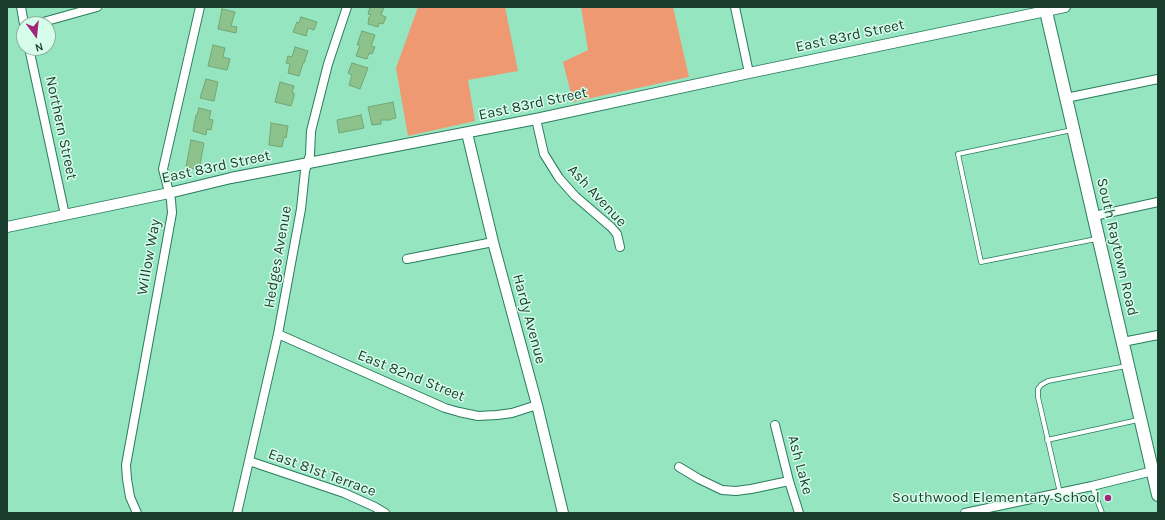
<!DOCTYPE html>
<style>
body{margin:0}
#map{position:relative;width:1165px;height:520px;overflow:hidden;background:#95e5c1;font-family:Karla,sans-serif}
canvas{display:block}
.frame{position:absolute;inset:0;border:8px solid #1b3d2f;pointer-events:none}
.north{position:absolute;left:16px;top:16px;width:40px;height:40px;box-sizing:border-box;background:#d6fdea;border:1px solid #8bb09f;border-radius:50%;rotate:165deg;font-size:11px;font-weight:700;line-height:16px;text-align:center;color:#1b3d2f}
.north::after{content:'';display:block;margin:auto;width:14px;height:18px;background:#a12579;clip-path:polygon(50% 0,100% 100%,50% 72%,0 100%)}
</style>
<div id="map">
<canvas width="1165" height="520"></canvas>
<div class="frame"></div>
<div class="north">N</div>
</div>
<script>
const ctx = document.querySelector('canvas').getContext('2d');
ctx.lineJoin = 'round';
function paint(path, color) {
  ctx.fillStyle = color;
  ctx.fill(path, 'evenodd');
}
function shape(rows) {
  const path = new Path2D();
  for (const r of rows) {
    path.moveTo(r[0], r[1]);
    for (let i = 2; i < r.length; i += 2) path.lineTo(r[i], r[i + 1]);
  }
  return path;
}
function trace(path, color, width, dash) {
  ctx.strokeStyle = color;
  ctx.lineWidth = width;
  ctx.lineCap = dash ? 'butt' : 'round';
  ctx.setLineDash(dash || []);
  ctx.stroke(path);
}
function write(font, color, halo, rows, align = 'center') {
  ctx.font = font + ' Karla,sans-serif';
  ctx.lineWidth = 3;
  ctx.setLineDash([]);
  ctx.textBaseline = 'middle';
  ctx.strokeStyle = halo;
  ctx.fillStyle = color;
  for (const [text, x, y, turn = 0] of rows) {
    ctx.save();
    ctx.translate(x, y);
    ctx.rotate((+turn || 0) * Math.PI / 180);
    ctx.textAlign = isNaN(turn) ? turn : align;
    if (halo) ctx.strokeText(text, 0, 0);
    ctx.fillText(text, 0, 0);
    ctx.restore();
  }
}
const green = shape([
 [418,7,505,7,518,71,468,80,475,121,408,136,396,68],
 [581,7,673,7,689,77,573,102,563,62,588,50]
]);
const building = shape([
 [370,7,384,7,381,15,386,17,383,24,379,23,378,27,368,24,369,19,368,19,371,15,368,14,370,7],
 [222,9,235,12,231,26,237,27,236,33,218,29,222,9],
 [301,17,317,22,314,30,308,28,306,36,293,32,297,22,299,23,301,17],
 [362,31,375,35,371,46,375,47,372,54,369,53,367,59,356,56,360,45,357,45,362,31],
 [213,45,225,48,223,57,230,59,227,70,208,66,213,45],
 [295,47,308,51,304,63,303,63,299,76,288,73,290,64,286,63,288,56,292,57,295,47],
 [352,63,368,68,360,89,349,85,352,75,348,73,352,63],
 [206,79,218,82,214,101,200,98,206,79],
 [280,82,294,86,292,93,294,93,294,96,291,106,275,102,280,82],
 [393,102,396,118,390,119,391,120,381,120,381,124,372,125,368,107,393,102],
 [199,108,211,111,209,119,213,120,211,130,207,129,206,135,193,131,196,115,197,115,199,108],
 [361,115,364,128,339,133,337,120,361,115],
 [271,123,288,126,286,138,284,137,282,147,269,145,271,123],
 [191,140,204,143,199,170,186,167,191,140]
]);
const service = shape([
 [1072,130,958,154,981,262,1096,239],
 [1047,440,1138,420],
 [1092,486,1102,513],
 [1060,493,1038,397,1038,389,1041,385,1048,381,1126,366]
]);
const minor = shape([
 [21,7,24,24],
 [735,7,749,73],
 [36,24,97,7],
 [29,48,65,215],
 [1066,98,1158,79],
 [536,119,544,154,559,178,575,196,611,227,617,234,620,247],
 [1094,216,1158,202],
 [407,259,493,242],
 [278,334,445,408,459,412,478,416,497,415,512,413,537,405],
 [1123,342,1158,335],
 [775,425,789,481,799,513],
 [249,461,344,493,375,507,385,513],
 [679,467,699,479,722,490,736,491,751,489,789,481],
 [137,513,130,497,127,479,126,465,172,213,171,200,163,169,200,7],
 [237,513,278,334,301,209,305,171,310,155,311,131,328,64,347,7],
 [965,513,1092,486,1157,470]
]);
const tertiary = shape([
 [467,133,493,242,537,405,563,513],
 [7,227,169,193,231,178,536,119,749,73,1065,7]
]);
const secondary = shape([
 [1045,7,1158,495]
]);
const markers = [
 [1108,498,4,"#a12579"]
];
const streetNames = [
 ["East 83rd Street",850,36,-12],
 ["East 83rd Street",533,104,-12],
 ["Northern Street",61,128,78],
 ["East 83rd Street",216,167,-12],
 ["Ash Avenue",597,196,47],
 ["South Raytown Road",1117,247,77],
 ["Willow Way",149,257,-80],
 ["Hedges Avenue",278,257,-80],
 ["Hardy Avenue",529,319,75],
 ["East 82nd Street",411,376,22],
 ["Ash Lake",800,465,75],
 ["East 81st Terrace",322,473,20]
];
const poiNames = [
 ["Southwood Elementary School",1100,498]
];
paint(green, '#ef9973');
paint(building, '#8dc28d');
trace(building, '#72a672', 1);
trace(service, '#297c5c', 5.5);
trace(minor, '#297c5c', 10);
trace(tertiary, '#297c5c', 12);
trace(secondary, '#297c5c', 14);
trace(service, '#fff', 4);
trace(minor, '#fff', 8);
trace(tertiary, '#fff', 10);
trace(secondary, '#fff', 12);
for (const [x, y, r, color] of markers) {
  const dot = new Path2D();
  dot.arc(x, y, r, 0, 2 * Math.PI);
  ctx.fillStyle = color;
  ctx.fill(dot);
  trace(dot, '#d6fdea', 1.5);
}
write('15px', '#1b3d2f', '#d6fdea', streetNames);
write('15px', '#1b3d2f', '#d6fdea', poiNames, 'right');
</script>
